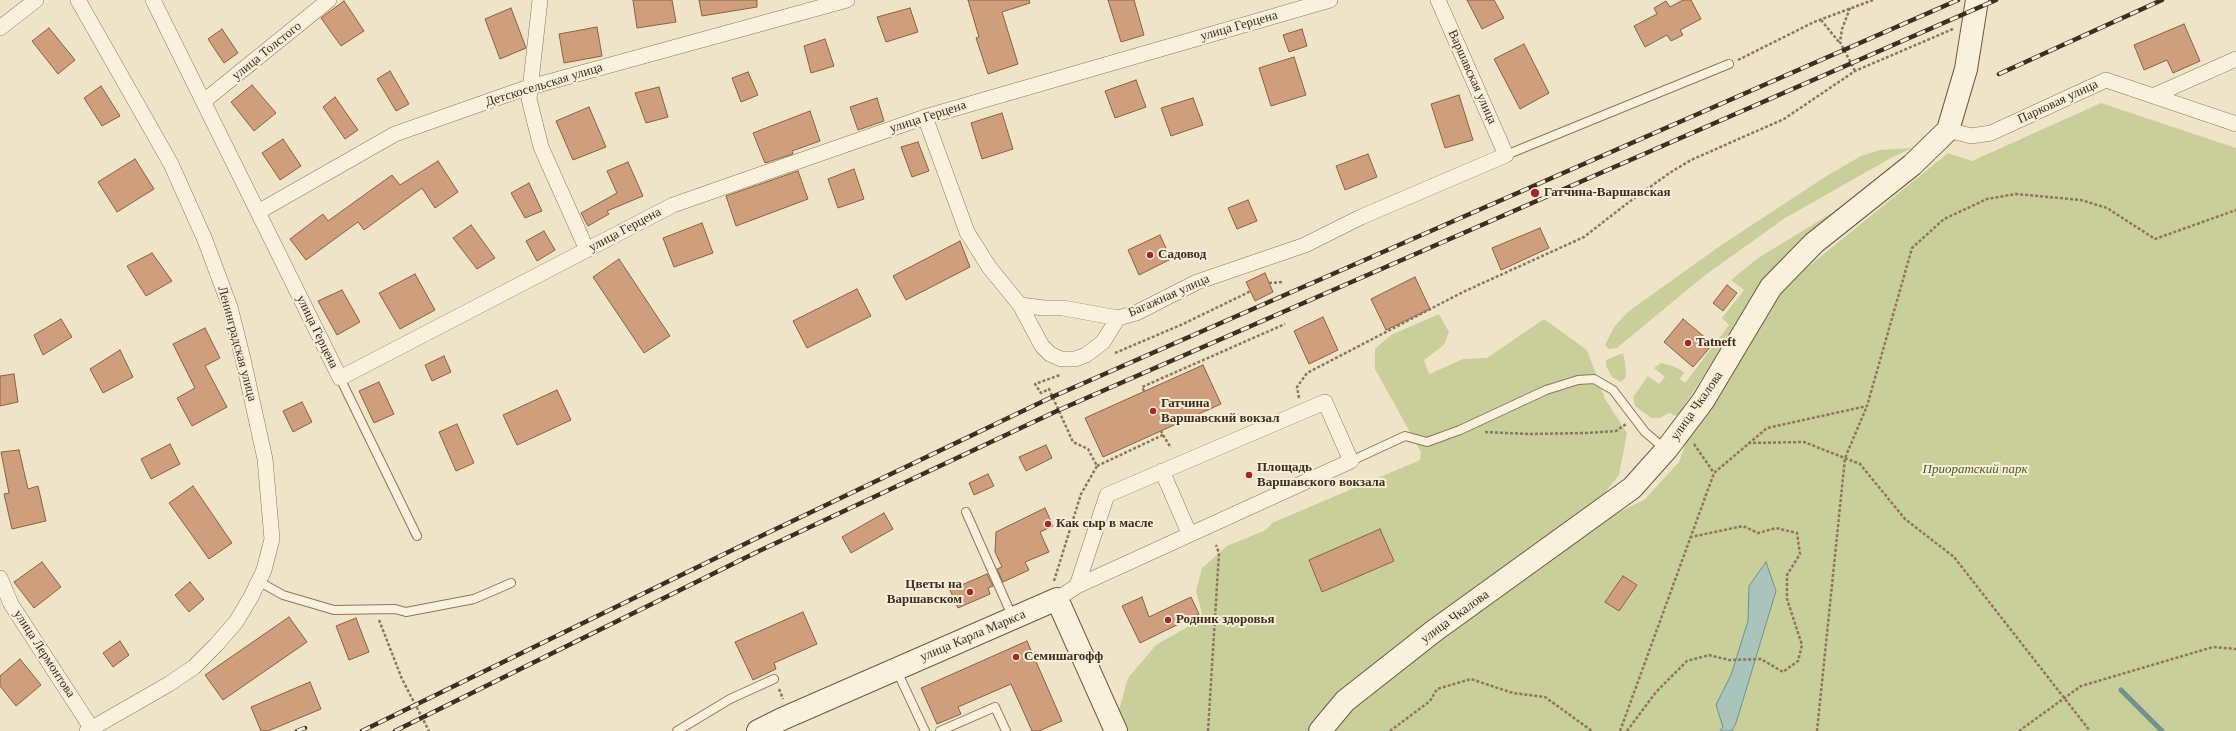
<!DOCTYPE html>
<meta charset="utf-8">
<style>
body{margin:0}
canvas{display:block;background:#f0e4c8}
</style>
<canvas width="2236" height="731"></canvas>
<script>
const ctx = document.querySelector('canvas').getContext('2d');
ctx.lineJoin = 'round';
function paint(path, color) {
  ctx.fillStyle = color;
  ctx.fill(path, 'evenodd');
}
function shape(rows) {
  const path = new Path2D();
  for (const r of rows) {
    path.moveTo(r[0], r[1]);
    for (let i = 2; i < r.length; i += 2) path.lineTo(r[i], r[i + 1]);
  }
  return path;
}
function trace(path, color, width, dash) {
  ctx.strokeStyle = color;
  ctx.lineWidth = width;
  ctx.lineCap = dash ? 'butt' : 'round';
  ctx.setLineDash(dash || []);
  ctx.stroke(path);
}
function write(font, color, halo, rows, align = 'center') {
  ctx.font = font + ' Georgia,serif';
  ctx.lineWidth = 4;
  ctx.setLineDash([]);
  ctx.textBaseline = 'middle';
  ctx.strokeStyle = halo;
  ctx.fillStyle = color;
  for (const [text, x, y, turn = 0] of rows) {
    ctx.save();
    ctx.translate(x, y);
    ctx.rotate((+turn || 0) * Math.PI / 180);
    ctx.textAlign = isNaN(turn) ? turn : align;
    if (halo) ctx.strokeText(text, 0, 0);
    ctx.fillText(text, 0, 0);
    ctx.restore();
  }
}
const green = shape([
 [2101,103,2236,148,2236,731,1332,731,1345,711,1592,525,1644,500,1679,462,1692,426,1782,288,1948,153,1972,161],
 [1912,148,1891,158,1785,218,1704,276,1617,348,1608,349,1605,345,1614,327,1629,311,1720,246,1828,175,1861,156,1880,150],
 [1840,208,1842,209,1800,242,1780,262,1755,295,1681,411,1676,416,1669,413,1660,418,1651,418,1635,406,1633,397,1648,376,1659,384,1665,377,1654,368,1661,363,1673,366,1681,370,1684,373,1680,379,1685,383,1729,325,1722,318,1744,290,1731,280,1758,258],
 [1439,314,1449,332,1444,345,1424,360,1429,374,1463,359,1487,358,1544,319,1587,350,1605,399,1627,433,1619,475,1595,506,1311,731,1127,731,1119,710,1128,678,1156,645,1203,618,1196,591,1202,568,1227,546,1266,530,1272,523,1420,460,1421,452,1375,369,1375,349,1391,335],
 [1623,353,1625,362,1626,377,1621,382,1612,377,1606,366,1606,360]
]);
const water = shape([
 [1766,562,1776,591,1736,723,1732,731,1720,731,1723,727,1716,705,1731,675,1748,621,1749,586,1766,562]
]);
const stream = shape([
 [2121,690,2162,731]
]);
const building = shape([
 [633,0,672,0,676,22,637,28,633,0],
 [699,0,757,0,757,7,702,16,699,0],
 [968,0,1029,0,1030,3,1002,12,1018,64,988,74,976,38,979,37,968,0],
 [1108,0,1134,0,1144,35,1121,42,1108,0],
 [1467,0,1494,0,1504,18,1482,29,1467,0],
 [1683,0,1691,0,1701,19,1680,30,1683,35,1671,41,1667,35,1645,47,1634,26,1657,14,1654,8,1666,1,1670,7,1683,0],
 [344,1,364,31,341,46,321,18,344,1],
 [511,8,526,48,500,59,485,19,511,8],
 [910,8,918,32,886,42,877,17,910,8],
 [2184,24,2200,61,2173,73,2167,60,2144,70,2134,45,2184,24],
 [597,27,602,56,564,63,559,34,597,27],
 [49,28,75,60,58,74,32,41,49,28],
 [222,29,238,53,224,63,208,39,222,29],
 [1302,29,1307,46,1289,52,1283,35,1302,29],
 [825,39,834,66,811,73,804,46,825,39],
 [1524,44,1549,93,1520,109,1494,59,1524,44],
 [1294,57,1306,95,1271,106,1259,68,1294,57],
 [390,71,409,104,396,111,377,79,390,71],
 [748,72,758,95,741,102,732,78,748,72],
 [1136,80,1146,107,1115,118,1105,91,1136,80],
 [252,85,276,113,254,131,231,102,252,85],
 [101,86,120,116,102,126,84,98,101,86],
 [659,87,668,117,646,123,635,93,659,87],
 [1459,95,1473,140,1445,148,1431,104,1459,95],
 [335,97,358,130,345,139,323,107,335,97],
 [877,98,884,121,858,130,850,107,877,98],
 [1193,98,1203,125,1171,136,1161,108,1193,98],
 [589,107,606,147,573,160,556,121,589,107],
 [810,111,820,141,792,151,793,154,765,163,753,133,810,111],
 [1002,113,1013,149,982,159,971,123,1002,113],
 [283,139,301,166,280,180,262,153,283,139],
 [918,142,929,171,912,177,901,147,918,142],
 [1368,154,1377,177,1345,190,1336,166,1368,154],
 [135,159,154,189,117,212,98,182,135,159],
 [438,161,458,192,435,208,422,188,364,230,358,222,306,260,290,239,323,214,328,221,392,175,400,185,438,161],
 [628,162,643,196,607,211,609,214,588,226,581,213,617,193,607,171,628,162],
 [854,169,864,199,838,208,828,179,854,169],
 [798,171,808,199,736,226,726,196,798,171],
 [529,183,542,211,525,218,511,193,529,183],
 [1248,200,1257,221,1237,229,1228,208,1248,200],
 [702,223,713,253,674,267,663,238,702,223],
 [471,225,495,258,477,269,453,238,471,225],
 [1540,228,1549,248,1501,270,1492,248,1540,228],
 [544,231,555,250,537,261,526,241,544,231],
 [1160,235,1171,259,1139,275,1128,250,1160,235],
 [960,241,970,267,906,300,893,276,960,241],
 [152,253,172,281,146,296,127,266,152,253],
 [619,259,670,336,644,353,593,277,619,259],
 [1265,273,1273,292,1255,301,1246,282,1265,273],
 [415,274,435,310,400,329,379,293,415,274],
 [1415,277,1430,309,1386,330,1371,299,1415,277],
 [1727,285,1737,293,1723,311,1713,303,1727,285],
 [857,289,871,316,807,348,793,321,857,289],
 [342,290,360,322,337,335,318,301,342,290],
 [1323,317,1338,350,1309,364,1294,331,1323,317],
 [61,319,72,337,43,355,34,335,61,319],
 [1683,319,1713,344,1693,367,1664,342,1683,319],
 [205,328,220,358,205,366,227,407,192,426,177,398,195,388,173,344,205,328],
 [120,350,133,377,103,393,90,369,120,350],
 [444,356,451,372,432,381,425,365,444,356],
 [1203,365,1221,404,1103,457,1085,418,1203,365],
 [14,374,18,402,0,406,0,376,14,374],
 [379,382,394,414,374,423,359,391,379,382],
 [557,390,571,420,517,445,503,415,557,390],
 [302,402,312,422,293,432,283,411,302,402],
 [457,424,474,463,456,471,439,432,457,424],
 [170,444,180,464,151,479,141,459,170,444],
 [1046,445,1052,458,1026,471,1019,457,1046,445],
 [19,450,28,489,38,486,46,521,12,529,4,494,9,493,1,452,19,450],
 [988,474,994,486,974,495,969,483,988,474],
 [193,486,232,543,209,559,169,503,193,486],
 [1045,508,1053,526,1040,532,1049,552,1025,562,1029,570,1003,582,997,569,1002,567,995,552,996,532,1045,508],
 [884,513,893,529,851,553,842,537,884,513],
 [1380,529,1394,561,1322,592,1309,560,1380,529],
 [42,562,61,587,34,608,14,582,42,562],
 [987,574,993,586,988,588,990,594,958,608,950,590,987,574],
 [1623,576,1637,585,1619,611,1605,602,1623,576],
 [190,582,204,599,189,612,175,595,190,582],
 [1142,597,1149,617,1191,597,1199,614,1140,643,1122,606,1142,597],
 [803,612,817,644,774,663,776,669,753,680,735,642,803,612],
 [289,617,307,642,223,700,205,675,289,617],
 [356,618,369,652,349,660,336,626,356,618],
 [120,641,129,655,113,667,103,653,120,641],
 [1027,641,1062,721,1039,731,1032,731,1011,684,958,707,961,714,937,724,921,688,1027,641],
 [20,659,41,685,16,706,0,686,0,676,20,659],
 [310,682,321,709,268,731,261,731,251,707,310,682]
]);
const path = shape([
 [1850,8,1842,29,1840,42,1855,71],
 [1821,20,1839,42],
 [1738,60,1814,22,1873,0],
 [1269,283,1283,282],
 [1115,353,1183,324,1251,291],
 [1144,391,1142,387,1285,324],
 [1299,398,1297,387,1307,373,1463,292,1584,237,1629,202,1671,172,1691,160,1784,119,1855,71,1953,29],
 [1485,432,1529,434,1587,433,1616,431,1626,424],
 [1163,435,1171,448],
 [1748,443,1804,442,1860,464,1905,519,1954,557,2090,731],
 [1694,444,1714,473],
 [1097,466,1163,435,1161,431],
 [1054,581,1081,494,1097,466,1088,449,1073,442,1049,389,1041,393,1035,384,1060,375],
 [379,620,402,679,429,731],
 [779,689,783,699],
 [1208,731,1219,553,1216,545],
 [1390,731,1430,701,1437,689,1471,679,1513,693,1545,697,1592,731],
 [1620,731,1714,473,1767,428,1867,406,1912,248,1944,219,1987,199,2016,194,2081,200,2107,208,2155,239,2236,210],
 [1627,731,1656,692,1687,661,1709,655,1729,660,1761,659,1783,672,1798,661,1802,645,1787,599,1787,575,1800,554,1797,533,1776,528,1758,533,1743,526,1691,537],
 [1817,731,1845,458,1867,406],
 [2019,731,2081,686,2213,647,2236,649]
]);
const lane = shape([
 [1506,155,1729,64],
 [340,378,417,536],
 [1351,461,1405,436,1427,442,1460,430,1546,390,1578,380,1594,379,1613,390,1645,432,1665,449],
 [966,512,1013,618],
 [258,581,283,595,334,610,395,609,406,612,474,599,511,583],
 [896,669,925,731],
 [677,731,730,699,774,679],
 [940,731,995,707,1006,731]
]);
const street = shape([
 [78,0,171,164,205,240,230,307,243,359,265,459,272,539,264,570,251,597,236,622,216,645,194,667,169,684,87,731],
 [153,0,340,378,673,205,925,117,1330,0],
 [540,0,529,99,541,147,587,250],
 [0,28,36,0],
 [2155,95,2236,59],
 [204,101,329,0],
 [925,117,967,232,989,267,1020,305,1042,346,1050,354,1061,359,1075,359,1086,355,1103,342,1118,318],
 [1948,130,1971,136,1991,133,2106,80,2236,124],
 [258,212,395,134,523,89,847,0],
 [1020,305,1044,308,1063,308,1118,318,1136,313,1197,282,1305,245,1361,217,1506,155,1438,0],
 [1162,471,1189,533],
 [0,578,11,604,92,729],
 [1057,599,1077,586,1351,461,1325,402,1107,495,1077,586]
]);
const secondary = shape([
 [758,731,782,719,1057,599,1116,731],
 [1320,731,1345,701,1434,631,1632,488,1666,450,1703,401,1771,287,1814,243,1912,165,1948,130,1966,69,1977,0]
]);
const rail = shape([
 [1999,74,2162,0],
 [297,731,305,728],
 [362,731,757,538,1052,397,1958,0],
 [395,731,759,551,1059,410,1996,0]
]);
const markers = [
 [1535,193,5,"#9e2a2b"],
 [1150,255,4,"#9e2a2b"],
 [1688,343,4,"#9e2a2b"],
 [1153,411,4,"#9e2a2b"],
 [1249,475,4,"#9e2a2b"],
 [1048,524,4,"#9e2a2b"],
 [970,592,4,"#9e2a2b"],
 [1168,620,4,"#9e2a2b"],
 [1016,657,4,"#9e2a2b"]
];
const streetNames = [
 ["улица Герцена",1239,26,-16],
 ["улица Толстого",267,51,-39],
 ["Варшавская улица",1472,77,66],
 ["Детскосельская улица",544,85,-17],
 ["Парковая улица",2058,102,-25],
 ["улица Герцена",928,117,-18],
 ["улица Герцена",625,230,-28],
 ["Багажная улица",1169,296,-24],
 ["улица Герцена",317,332,64],
 ["Ленинградская улица",237,344,75],
 ["улица Чкалова",1697,406,-55],
 ["улица Чкалова",1455,617,-36],
 ["улица Карла Маркса",973,636,-23],
 ["улица Лермонтова",44,654,57]
];
const poiNames = [
 ["Гатчина-Варшавская",1544,193],
 ["Садовод",1158,255],
 ["Tatneft",1696,343],
 ["Гатчина",1161,404],
 ["Варшавский вокзал",1161,419],
 ["Площадь",1257,468],
 ["Варшавского вокзала",1257,483],
 ["Как сыр в масле",1056,524],
 ["Цветы на",962,585,"right"],
 ["Варшавском",962,600,"right"],
 ["Родник здоровья",1176,620],
 ["Семишагофф",1024,657]
];
const parkNames = [
 ["Приоратский парк",1975,470]
];
paint(green, '#c9cf9b');
paint(water, '#a9c4bc');
trace(water, '#6f938a', 1);
trace(stream, '#6f938a', 5);
paint(building, '#cf9f7d');
trace(building, '#8d5f41', 1);
trace(lane, '#8d765c', 10);
trace(street, '#8d765c', 16);
trace(secondary, '#6f573f', 24);
trace(path, '#8d765c', 2.5, [3, 2]);
trace(lane, '#faf1dc', 8);
trace(street, '#faf1dc', 15);
trace(secondary, '#faf1dc', 22);
trace(rail, '#3d2e20', 4.5);
trace(rail, '#f7eed8', 3, [9]);
for (const [x, y, r, color] of markers) {
  const dot = new Path2D();
  dot.arc(x, y, r, 0, 2 * Math.PI);
  ctx.fillStyle = color;
  ctx.fill(dot);
  trace(dot, '#f7eed8', 1.5);
}
write('13px', '#3d2e20', '#f7eed8', streetNames);
write('bold 13px', '#3d2e20', '#f7eed8', poiNames, 'left');
write('italic 13px', '#4d5a26', '#f7eed8', parkNames);
</script>
